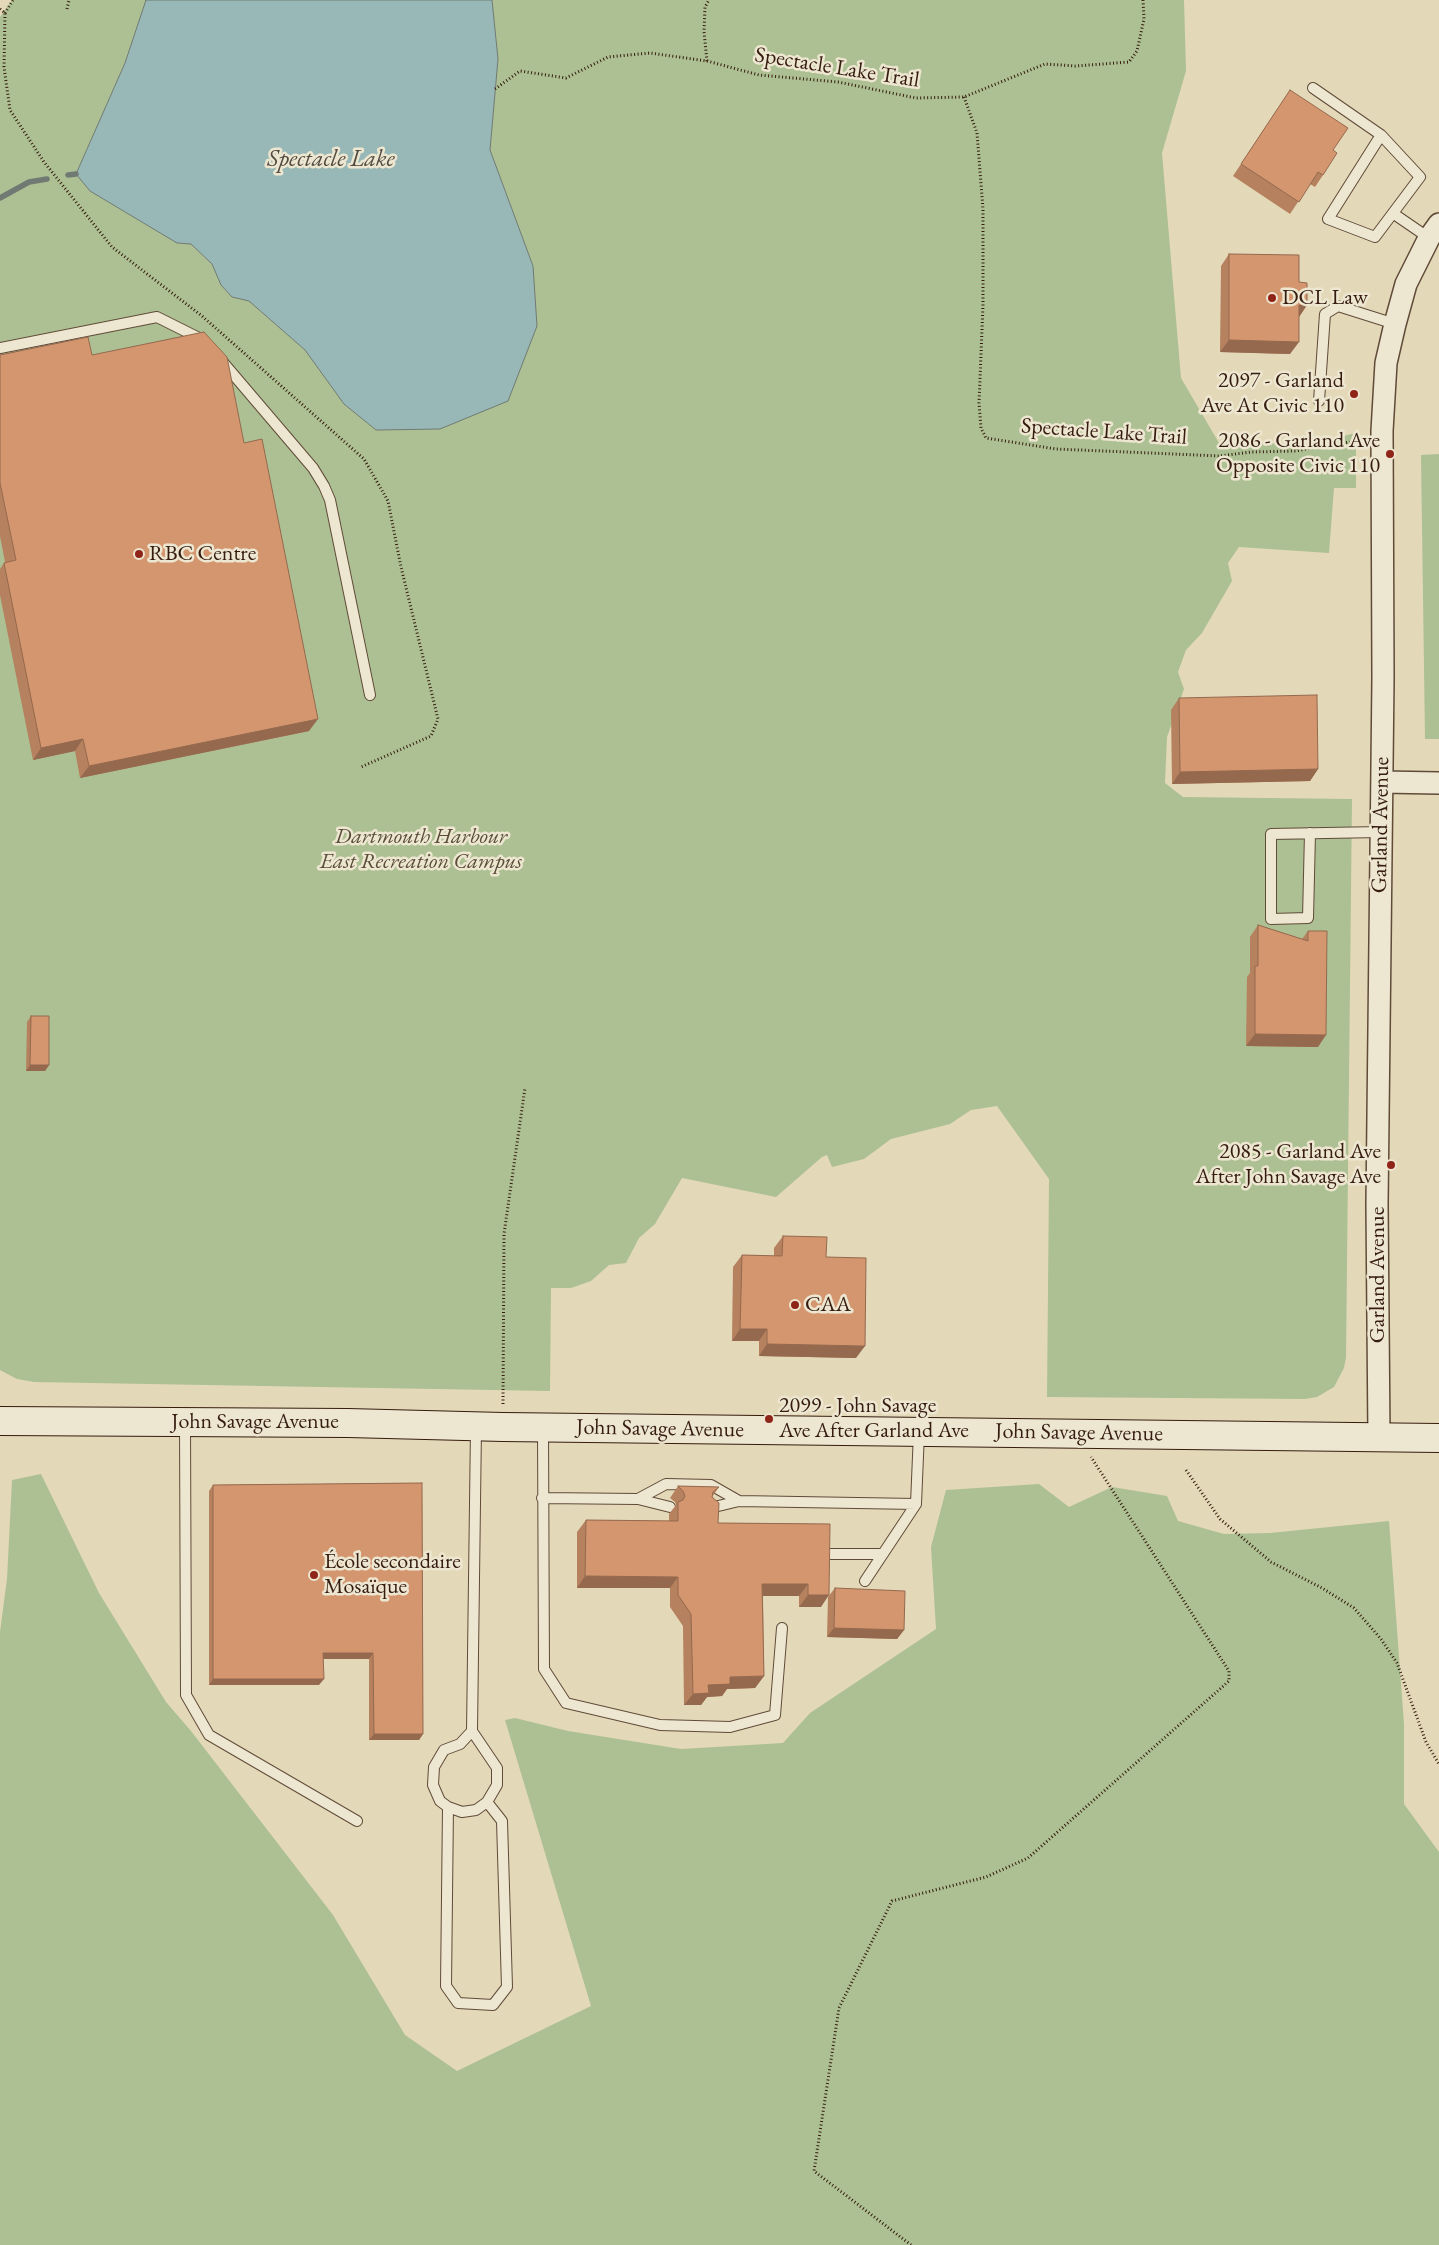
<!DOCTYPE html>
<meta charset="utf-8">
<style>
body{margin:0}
canvas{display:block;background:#e3d8b7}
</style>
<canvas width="1439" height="2245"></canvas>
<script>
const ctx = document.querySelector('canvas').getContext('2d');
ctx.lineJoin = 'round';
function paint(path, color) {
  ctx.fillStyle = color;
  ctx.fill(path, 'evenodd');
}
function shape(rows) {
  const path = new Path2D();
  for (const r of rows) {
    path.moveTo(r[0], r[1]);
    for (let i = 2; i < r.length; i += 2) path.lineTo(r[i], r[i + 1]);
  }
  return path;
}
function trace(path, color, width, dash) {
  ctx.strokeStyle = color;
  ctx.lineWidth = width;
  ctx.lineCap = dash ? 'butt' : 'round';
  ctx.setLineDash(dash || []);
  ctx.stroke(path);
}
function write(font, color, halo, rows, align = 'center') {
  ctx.font = font + ' "EB Garamond",serif';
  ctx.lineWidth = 5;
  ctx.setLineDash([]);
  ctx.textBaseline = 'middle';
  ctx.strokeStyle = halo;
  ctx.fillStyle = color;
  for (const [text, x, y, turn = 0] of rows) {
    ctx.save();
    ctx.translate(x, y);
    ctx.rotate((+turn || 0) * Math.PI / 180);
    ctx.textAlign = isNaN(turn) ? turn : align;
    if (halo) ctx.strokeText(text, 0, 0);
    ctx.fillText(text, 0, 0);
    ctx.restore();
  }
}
const green = shape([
 [12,0,146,0,125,63,76,174,90,191,177,243,191,244,212,264,221,285,232,297,249,301,305,350,344,404,376,430,440,429,533,266,490,150,498,59,492,0,1184,0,1186,71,1162,153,1181,378,1219,443,1308,444,1356,433,1356,488,1334,488,1329,553,1239,547,1228,563,1232,581,1202,633,1186,650,1178,672,1184,689,1167,737,1165,783,1183,797,1352,799,1346,1357,1344,1368,1334,1387,1317,1397,1305,1399,1047,1397,1049,1179,997,1106,971,1110,950,1124,891,1139,864,1159,832,1167,827,1155,822,1157,776,1197,682,1178,655,1224,639,1238,626,1263,609,1265,591,1281,571,1288,551,1288,550,1391,34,1382,17,1379,0,1370,0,17],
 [1439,454,1439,739,1425,739,1421,455],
 [41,1474,99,1593,166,1702,191,1731,333,1915,405,2035,457,2071,591,2006,505,1720,515,1718,568,1731,681,1749,783,1743,810,1713,936,1629,931,1547,946,1490,1039,1484,1069,1507,1112,1487,1167,1496,1178,1521,1224,1534,1270,1533,1389,1521,1404,1724,1404,1804,1439,1852,1439,2245,0,2245,0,1632,7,1579,12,1480]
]);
const water = shape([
 [146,0,492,0,498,59,490,150,533,266,537,326,508,401,440,429,376,430,344,404,305,350,249,301,232,297,221,285,212,264,191,244,177,243,90,191,76,174,125,63,146,0]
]);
const stream = shape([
 [68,175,76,174],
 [0,198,29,182,47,179]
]);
const path = shape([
 [0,9,5,13,4,67,10,110,44,162,112,247,202,316,364,459,388,501,401,567,438,719,431,736,361,767],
 [67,9,69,0],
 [5,13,13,0],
 [707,61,704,32,705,7,709,0],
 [495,89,520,71,566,78,608,57,650,53,707,61,759,75,838,82,916,98,964,97,1045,64,1075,66,1129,62,1137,51,1144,19,1143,0],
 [964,97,977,133,983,209,983,305,979,403,981,428,986,438,1056,449,1220,456,1251,452,1296,451,1332,444,1364,441],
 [503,1404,504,1234,525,1088],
 [1186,1470,1220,1519,1271,1562,1322,1588,1354,1608,1381,1639,1397,1663,1426,1742,1439,1764],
 [911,2245,814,2171,839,2008,892,1901,986,1877,1028,1858,1229,1681,1229,1671,1091,1457]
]);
const lane = shape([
 [1313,88,1381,135],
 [1381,135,1420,177,1375,237,1328,219,1381,135],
 [1394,214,1429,238],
 [0,348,157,317,203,340],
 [221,360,313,468,324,486,330,500,370,695],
 [1319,401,1325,314,1338,306,1395,324],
 [1310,833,1308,918,1271,919,1271,834,1381,832],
 [185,1423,186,1695,209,1735,357,1821],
 [543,1428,544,1669,566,1703,660,1725,730,1727,775,1715,782,1628],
 [542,1498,638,1499,666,1484,711,1485,739,1501,916,1504,865,1581],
 [638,1499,670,1507],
 [916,1504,919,1432],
 [710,1508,739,1501],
 [831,1554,883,1554],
 [472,1731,497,1768,497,1785,487,1802,476,1810,462,1812,448,1807,440,1801,433,1785,434,1767,444,1750,460,1744,472,1731,476,1427],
 [448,1807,446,1986,458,2003,493,2005,507,1987,502,1821,487,1802]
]);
const street = shape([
 [1382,782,1439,783],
 [1379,1438,1377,1204,1383,678,1382,431,1386,363,1395,324,1406,284,1429,238,1439,224]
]);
const secondary = shape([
 [0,1421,348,1423,503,1427,1439,1438]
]);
const wall = shape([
 [1290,90,1333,150,1323,175,1315,187,1310,184,1290,214,1233,176],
 [1229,254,1299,282,1307,305,1299,317,1290,354,1220,352,1221,266],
 [0,355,92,355,244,443,309,731,80,778,75,751,33,760,0,595,0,569,4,563,5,562,0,536],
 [1179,698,1318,769,1310,781,1172,784,1171,710],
 [1258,925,1302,939,1308,931,1318,1047,1246,1046,1247,977,1250,973,1250,937],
 [31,1016,49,1065,45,1071,26,1071,27,1022],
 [783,1236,826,1257,856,1358,759,1356,759,1341,732,1341,733,1267,742,1255,774,1256,774,1248],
 [422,1483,423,1734,419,1740,369,1740,369,1659,323,1659,319,1685,209,1685,209,1491,213,1485],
 [678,1486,719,1487,712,1497,718,1523,830,1524,821,1607,799,1607,799,1596,763,1596,764,1676,755,1688,727,1689,722,1696,707,1697,701,1705,684,1705,683,1626,670,1607,670,1588,577,1588,577,1532,586,1520,669,1521,669,1514,676,1505,675,1502,670,1498],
 [835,1588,904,1630,897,1639,827,1637,828,1597]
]);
const shadedWall = shape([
 [1299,305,1307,305,1299,317],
 [1229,340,1299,342,1290,354,1220,352],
 [318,719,309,731,80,778,89,766],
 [83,739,75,751,33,760,41,748],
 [1318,769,1310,781,1172,784,1180,772],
 [1255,1034,1326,1035,1318,1047,1246,1046],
 [30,1065,49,1065,45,1071,26,1071],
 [740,1329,767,1329,759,1341,732,1341],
 [767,1344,865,1346,856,1358,759,1356],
 [585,1576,678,1577,670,1588,577,1588],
 [762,1584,808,1584,799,1596,754,1596],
 [808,1595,829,1595,821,1607,799,1607],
 [834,1628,904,1630,897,1639,827,1637],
 [323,1653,373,1653,369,1659,319,1659],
 [764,1676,755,1688,727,1689,722,1696,707,1697,701,1705,684,1705,693,1694,708,1685,730,1677],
 [213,1679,324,1679,319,1685,209,1685],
 [374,1734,423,1734,419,1740,369,1740]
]);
const building = shape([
 [1290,90,1348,128,1333,150,1337,153,1323,175,1318,172,1299,202,1241,164,1290,90],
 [1229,254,1299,255,1299,282,1307,283,1307,305,1299,305,1299,342,1229,340,1229,254],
 [204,332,227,357,244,443,262,439,318,719,89,766,83,739,41,748,4,563,16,560,0,483,0,355,88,337,92,355,204,332],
 [1317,695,1318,769,1180,772,1179,698,1317,695],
 [1258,925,1308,941,1308,931,1327,931,1326,1035,1255,1034,1255,966,1258,966,1258,925],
 [31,1016,49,1016,49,1065,30,1065,31,1016],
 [783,1236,827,1237,826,1257,866,1258,865,1346,767,1344,767,1329,740,1329,742,1255,782,1256,783,1236],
 [422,1483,423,1734,374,1734,373,1653,323,1653,324,1679,213,1679,213,1485,422,1483],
 [678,1486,719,1487,713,1492,712,1497,719,1503,718,1523,830,1524,829,1595,808,1595,808,1584,762,1584,764,1676,730,1677,730,1684,708,1685,709,1693,693,1694,691,1614,678,1595,678,1577,585,1576,586,1520,678,1521,678,1502,683,1500,685,1496,683,1491,678,1486],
 [835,1588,905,1591,904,1630,834,1628,835,1588]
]);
const markers = [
 [1272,298,5,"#8f2418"],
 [1354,394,5,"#8f2418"],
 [1390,454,5,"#8f2418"],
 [139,554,5,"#8f2418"],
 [1391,1165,5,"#8f2418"],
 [795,1305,5,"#8f2418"],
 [769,1419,5,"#8f2418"],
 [314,1575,5,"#8f2418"]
];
const streetNames = [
 ["Spectacle Lake Trail",837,68,9],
 ["Spectacle Lake Trail",1104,432,4],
 ["Garland Avenue",1381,825,-89],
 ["Garland Avenue",1378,1275,-90],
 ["John Savage Avenue",255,1422],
 ["John Savage Avenue",660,1429,1],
 ["John Savage Avenue",1079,1433,1]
];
const poiNames = [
 ["DCL Law",1282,298],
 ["2097 - Garland",1344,381,"right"],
 ["Ave At Civic 110",1344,406,"right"],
 ["2086 - Garland Ave",1380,441,"right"],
 ["Opposite Civic 110",1380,466,"right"],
 ["RBC Centre",149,554],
 ["2085 - Garland Ave",1381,1152,"right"],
 ["After John Savage Ave",1381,1177,"right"],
 ["CAA",805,1305],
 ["2099 - John Savage",779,1406],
 ["Ave After Garland Ave",779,1431],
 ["École secondaire",324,1562],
 ["Mosaïque",324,1587]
];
const parkNames = [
 ["Dartmouth Harbour",421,837],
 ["East Recreation Campus",421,862]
];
const waterNames = [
 ["Spectacle Lake",331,159]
];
paint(green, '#adc093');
paint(water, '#97b8b6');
trace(water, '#707a73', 1);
trace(stream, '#707a73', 5.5);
trace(lane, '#604b39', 12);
trace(street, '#604b39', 24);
trace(secondary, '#351c0f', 30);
trace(path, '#351c0f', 3, [1, 2.5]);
trace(lane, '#ede6d0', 10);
trace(street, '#ede6d0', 21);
trace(secondary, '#ede6d0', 28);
paint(wall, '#b6815f');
paint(shadedWall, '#94694e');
paint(building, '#d4966f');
trace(building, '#94694e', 1);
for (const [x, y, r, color] of markers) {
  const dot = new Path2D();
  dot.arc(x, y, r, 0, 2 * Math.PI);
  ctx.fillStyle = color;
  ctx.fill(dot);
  trace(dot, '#ede6d0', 2);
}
write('22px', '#351c0f', '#ede6d0', streetNames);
write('22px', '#351c0f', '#ede6d0', poiNames, 'left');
write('italic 22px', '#594d37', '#ede6d0', parkNames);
write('italic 24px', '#524b41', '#ede6d0', waterNames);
</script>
